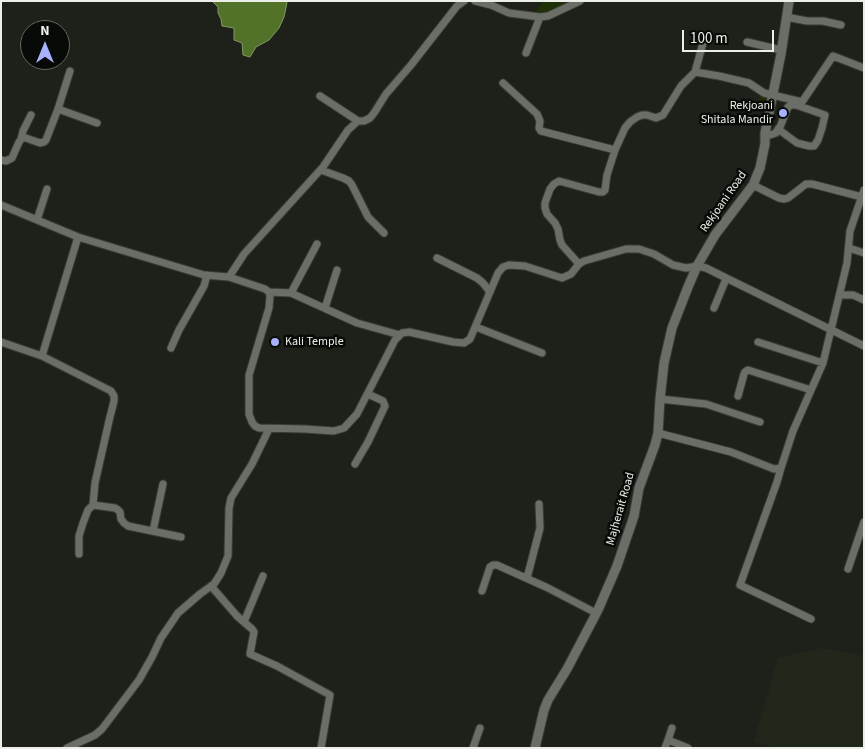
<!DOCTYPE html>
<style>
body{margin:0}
#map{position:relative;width:865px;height:749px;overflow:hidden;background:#1d211a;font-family:"Source Sans 3",sans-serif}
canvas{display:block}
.frame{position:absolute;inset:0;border:2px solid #ecefe9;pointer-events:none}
.north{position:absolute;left:20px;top:20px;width:50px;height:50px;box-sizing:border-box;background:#080a07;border:1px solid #636661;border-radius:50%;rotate:0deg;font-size:14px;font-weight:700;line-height:20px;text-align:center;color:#ecefe9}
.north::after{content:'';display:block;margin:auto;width:18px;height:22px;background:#a9b0fc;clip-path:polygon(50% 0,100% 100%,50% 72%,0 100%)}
.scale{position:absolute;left:682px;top:30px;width:92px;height:22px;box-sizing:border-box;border:2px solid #ecefe9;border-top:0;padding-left:6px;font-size:15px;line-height:18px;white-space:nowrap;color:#ecefe9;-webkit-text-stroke:4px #080a07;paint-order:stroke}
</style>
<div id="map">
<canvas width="865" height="749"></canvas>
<div class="frame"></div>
<div class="north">N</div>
<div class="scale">100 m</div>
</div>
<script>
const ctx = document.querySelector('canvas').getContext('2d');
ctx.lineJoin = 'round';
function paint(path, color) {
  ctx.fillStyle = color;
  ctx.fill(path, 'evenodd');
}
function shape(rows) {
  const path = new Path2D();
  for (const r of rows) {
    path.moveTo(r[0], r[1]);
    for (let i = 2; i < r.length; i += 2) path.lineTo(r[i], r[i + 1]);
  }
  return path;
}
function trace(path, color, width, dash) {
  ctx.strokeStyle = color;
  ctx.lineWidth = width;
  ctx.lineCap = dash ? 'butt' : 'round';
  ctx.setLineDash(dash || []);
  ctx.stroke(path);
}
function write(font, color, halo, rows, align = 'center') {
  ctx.font = font + ' "Source Sans 3",sans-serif';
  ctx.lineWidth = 5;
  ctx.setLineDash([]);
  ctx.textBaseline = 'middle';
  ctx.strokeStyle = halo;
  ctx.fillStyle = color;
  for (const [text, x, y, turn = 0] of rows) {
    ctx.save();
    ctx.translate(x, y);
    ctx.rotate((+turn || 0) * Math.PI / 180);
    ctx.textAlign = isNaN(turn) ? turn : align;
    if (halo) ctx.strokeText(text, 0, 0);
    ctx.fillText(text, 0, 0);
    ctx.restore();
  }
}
const built = shape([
 [821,648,864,656,864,748,777,748,754,742,778,658]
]);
const green = shape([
 [542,1,580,1,548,16,532,16,542,3],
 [761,94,769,97,767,110,756,106]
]);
const water = shape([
 [212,1,286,1,287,3,284,17,279,28,269,40,256,47,250,57,243,55,242,43,234,40,234,28,222,26,221,19,218,13,218,7,212,1]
]);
const minor = shape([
 [475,1,491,5,509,13,540,17,548,16,580,1],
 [786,17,807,21,823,21,841,25],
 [747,42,781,50],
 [526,53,540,17],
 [695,72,703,43],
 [503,83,537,114,540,121,539,128,541,131,615,150,625,128,630,122,637,117,642,115,647,115,656,118,663,115,681,86,695,72,719,76,749,83,764,93,802,102,833,56,864,68],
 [320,96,358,121],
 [58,109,97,123],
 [358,121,364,121,370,118,374,113,386,94,411,65,457,6,464,1],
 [765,133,770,135,776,133,778,129,780,127,788,107,791,105,796,105,825,115,822,128,818,140,814,146,809,146,797,143,778,129],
 [21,139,23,131,31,115],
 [1,160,6,161,12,158,19,142,23,137,40,143,44,142,46,140,58,109,70,71],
 [321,170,343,178,349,181,352,185,368,217,384,233],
 [753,185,779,198,784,199,788,198,806,184,812,184,862,197],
 [1,205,78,237,204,275,229,277,265,289,269,292,291,293,357,323,400,335],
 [37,220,47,189],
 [849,248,864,253],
 [437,258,477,278,483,283,490,292],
 [579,264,562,245,560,240,558,229,555,223,547,214,545,208,545,203,550,189,554,184,559,181,599,192,603,192,605,190,607,175,615,150],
 [229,277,244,254,323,167,348,130,358,121],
 [269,292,270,296,269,308,249,375,249,414,252,422,255,426,259,428,305,429,334,431,344,428,357,414,395,340,402,333,409,332,453,342,464,343,470,339,498,273,503,267,509,265,525,266,562,278,571,274,579,264,584,261,626,249,639,249,654,254,673,265,686,268,697,266,706,268,864,346],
 [291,293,317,244],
 [840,295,853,295,864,300],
 [325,308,337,270],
 [714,308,726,279],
 [476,327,542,353],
 [1,342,42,356,111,391,114,396,114,401,109,421,95,483,93,505],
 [758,342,823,363],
 [171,348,179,330,204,286,207,275],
 [42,356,78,237],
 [738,396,744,374,745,372,748,370,811,390],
 [660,399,706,404,760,422],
 [658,433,731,452,774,469,781,468,793,431,823,363,847,263,850,231,864,190],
 [355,464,368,442,385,406,383,401,368,394],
 [781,468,777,482,740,585,811,619],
 [153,531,163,484],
 [79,554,79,536,83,523,88,510,93,505,115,508,118,510,120,512,121,519,124,523,128,526,181,537],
 [848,569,864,522],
 [527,578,540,528,539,504],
 [211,586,237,616,252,629,254,632,250,654,277,666,330,695,321,748],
 [482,591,490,567,493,565,497,565,548,588,596,613],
 [244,622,263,576],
 [668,740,672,728],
 [67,748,95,735,102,729,139,680,152,657,161,638,178,613,200,594,214,584,221,573,228,556,229,508,231,498,252,464,269,429],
 [473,748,480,728],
 [665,748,668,740,688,748]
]);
const tertiary = shape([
 [535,748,544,710,548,700,567,669,598,610,617,566,634,516,639,488,655,445,658,433,660,399,664,363,672,328,688,287,697,266,715,235,753,185,760,168,765,144,765,133,781,54,789,1]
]);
const markers = [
 [783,113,5,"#a9b0fc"],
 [275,342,5,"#a9b0fc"]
];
const poiNames = [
 ["Rekjoani",773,106],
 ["Shitala Mandir",773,120],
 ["Kali Temple",285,342,"left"]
];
const streetNames = [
 ["Rekjoani Road",724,202,-55],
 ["Majherait Road",621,509,-74]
];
paint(built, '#21281b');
paint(green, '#1f3005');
paint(water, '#537229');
trace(water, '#819863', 1);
trace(minor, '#3a3d37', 9);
trace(tertiary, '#3a3d37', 11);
trace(minor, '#6a6e66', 7);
trace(tertiary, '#6a6e66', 9);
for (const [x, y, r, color] of markers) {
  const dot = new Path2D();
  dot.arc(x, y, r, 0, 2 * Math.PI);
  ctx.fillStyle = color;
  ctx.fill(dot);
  trace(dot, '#080a07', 2);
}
write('12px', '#ecefe9', '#080a07', poiNames, 'right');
write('12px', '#ecefe9', '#080a07', streetNames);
</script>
